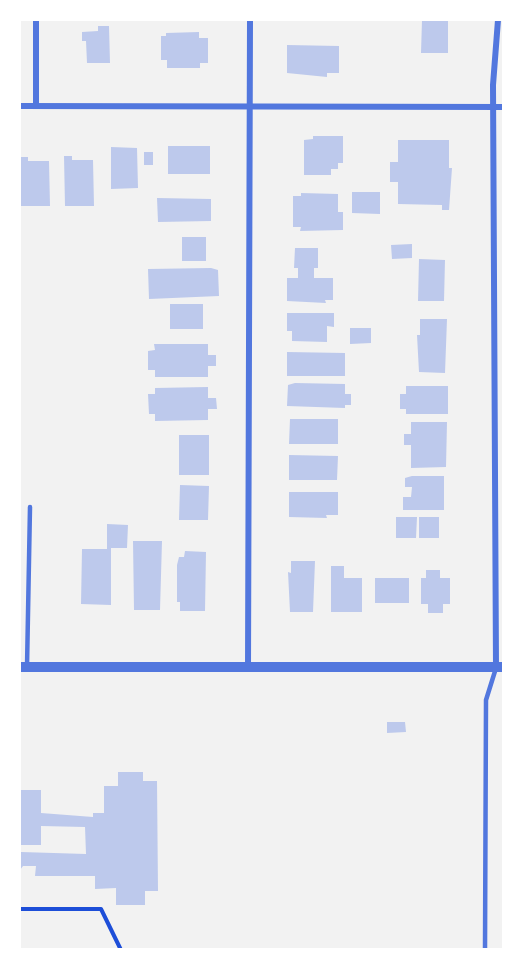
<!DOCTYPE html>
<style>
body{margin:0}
#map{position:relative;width:523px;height:969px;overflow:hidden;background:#f2f2f2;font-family:"Titillium Web",sans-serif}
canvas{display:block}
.frame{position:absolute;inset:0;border:21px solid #fff;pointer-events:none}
</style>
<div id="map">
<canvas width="523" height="969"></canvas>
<div class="frame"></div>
</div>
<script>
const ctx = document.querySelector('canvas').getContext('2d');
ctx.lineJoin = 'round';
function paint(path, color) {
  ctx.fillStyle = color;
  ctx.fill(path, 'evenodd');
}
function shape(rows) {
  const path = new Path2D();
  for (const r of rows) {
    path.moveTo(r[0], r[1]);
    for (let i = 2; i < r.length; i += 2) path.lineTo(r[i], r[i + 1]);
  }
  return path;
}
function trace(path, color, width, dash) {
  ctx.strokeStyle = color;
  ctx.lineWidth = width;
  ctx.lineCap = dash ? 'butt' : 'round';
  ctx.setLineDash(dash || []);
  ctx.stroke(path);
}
const building = shape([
 [422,20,448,20,448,53,421,53],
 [98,26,109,26,110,63,87,63,86,41,82,41,82,32,98,31],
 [199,32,199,38,208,38,208,63,200,63,200,68,167,68,167,60,161,60,161,36,166,36,166,33],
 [287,45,339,46,339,73,327,73,327,77,287,73],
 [313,136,343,136,343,163,338,163,338,169,331,169,331,175,304,175,304,140,313,139],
 [398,140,449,140,449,168,452,168,449,210,442,210,442,205,398,204,398,182,390,182,390,162,398,162],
 [168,146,210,146,210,174,168,174],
 [111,147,137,148,138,188,111,189],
 [144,152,153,152,153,165,144,165],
 [64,156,72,156,72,160,93,160,94,206,65,206],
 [20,157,28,157,28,161,49,161,50,206,21,206],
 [352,192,380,192,380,214,352,213],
 [301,193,338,194,338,212,343,212,343,230,300,231,301,227,293,227,293,196,301,196],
 [157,198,211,199,211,221,158,222],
 [182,237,206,237,206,261,182,261],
 [412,244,412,258,392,259,391,245],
 [295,248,318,248,318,268,314,268,314,278,333,278,333,300,325,300,326,303,287,301,287,278,298,278,298,268,294,268],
 [419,259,445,260,444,301,418,301],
 [211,268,218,270,219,296,149,299,148,269],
 [170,304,203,304,203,329,170,329],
 [287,313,334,313,334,327,327,326,327,342,292,341,292,331,287,331],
 [420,319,447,319,445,373,419,372,417,335,420,335],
 [350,328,371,328,371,343,350,344],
 [154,344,208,344,208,355,216,355,216,366,208,366,208,377,155,377,155,370,148,370,148,351,155,350],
 [287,352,345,353,345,376,287,376],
 [295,383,345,384,345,394,351,394,351,405,345,405,345,408,287,406,288,385],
 [406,386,448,386,448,414,406,414,406,409,400,409,400,394,406,394],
 [208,387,208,398,216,398,217,409,208,409,208,420,155,421,155,414,149,414,148,394,155,394,155,388],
 [290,419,338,419,338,444,289,444],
 [411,422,447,422,446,467,411,468,411,445,404,445,404,434,411,434],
 [179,435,209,435,209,475,179,475],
 [289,455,338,456,337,480,289,480],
 [412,476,444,476,444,510,403,510,403,497,411,497,412,487,405,487,405,478],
 [180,485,209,486,208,520,179,520],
 [289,492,338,492,338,515,326,515,327,518,289,517],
 [396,517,417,517,416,538,396,538],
 [419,517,439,517,439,538,419,538],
 [107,524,128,525,127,548,111,548,111,605,81,604,82,549,107,549],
 [133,541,162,541,160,610,134,610],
 [185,551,206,552,205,611,180,611,180,602,177,602,177,565,179,557,184,557],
 [291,561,315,561,313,612,290,612,288,572,291,573],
 [331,566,344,566,344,578,362,578,362,612,331,612],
 [426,570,440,570,440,578,450,578,450,604,443,604,443,613,428,613,428,604,421,604,421,578,426,578],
 [375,578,409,578,409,603,375,603],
 [387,722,405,722,406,732,387,733],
 [118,772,143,772,143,781,157,781,158,891,145,891,145,905,116,905,116,888,95,889,95,876,35,876,36,866,23,866,20,870,21,852,86,854,85,827,41,826,41,845,20,845,20,790,41,790,41,813,93,817,93,813,104,813,104,786,118,786]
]);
const path = shape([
 [20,909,101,909,121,950]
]);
const service = shape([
 [27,667,30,507],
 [485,950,486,700,496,668]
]);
const minor = shape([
 [20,106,504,107],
 [36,106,36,20],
 [248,667,250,20],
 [496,668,493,85,498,20]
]);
const tertiary = shape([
 [20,667,504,667]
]);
paint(building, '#bdc9ec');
trace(path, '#1d4ed8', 4);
trace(service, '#5277de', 4.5);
trace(minor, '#5277de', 6);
trace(tertiary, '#5277de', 10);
</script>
